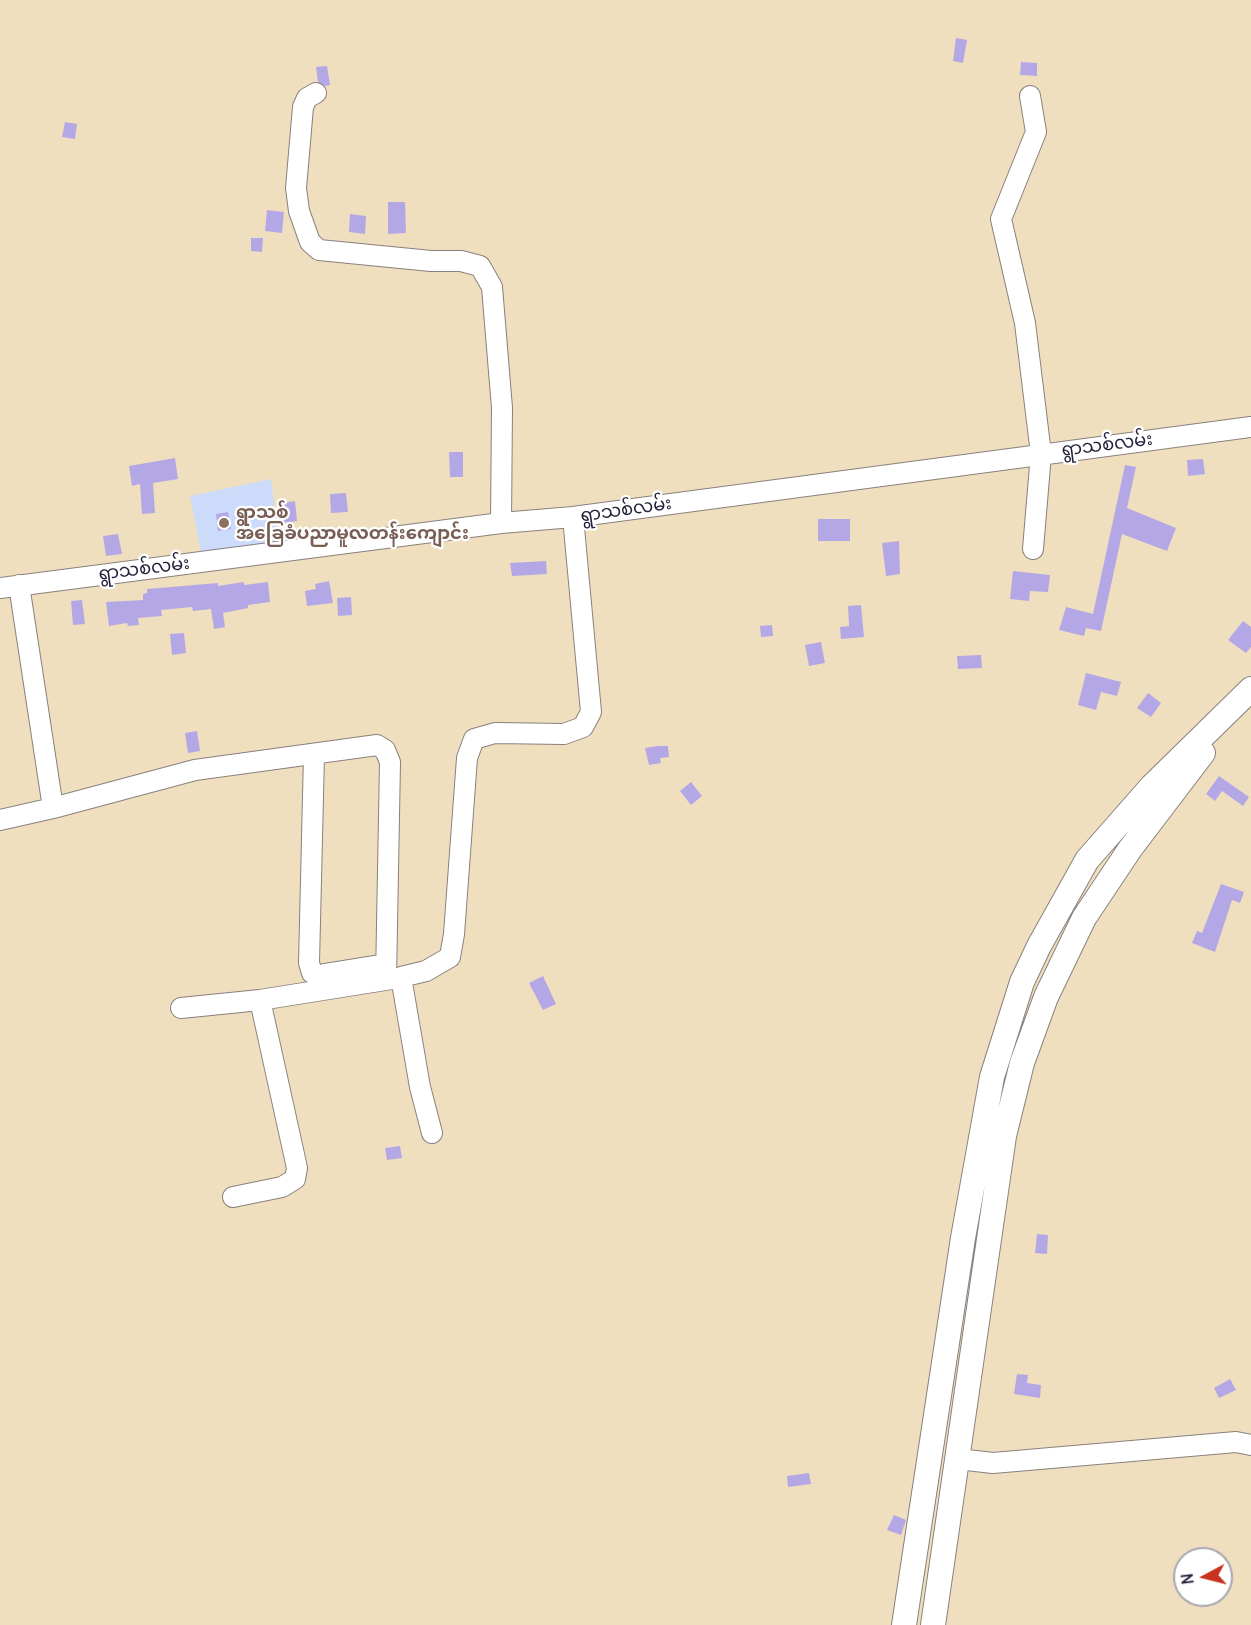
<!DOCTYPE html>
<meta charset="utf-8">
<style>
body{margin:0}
#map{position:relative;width:1251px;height:1625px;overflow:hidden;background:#f0dfbf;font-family:Delius,sans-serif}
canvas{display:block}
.north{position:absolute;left:1173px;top:1547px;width:60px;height:60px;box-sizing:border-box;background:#fff;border:2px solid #a7a7b1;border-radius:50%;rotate:263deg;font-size:16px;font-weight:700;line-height:24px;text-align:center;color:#22223b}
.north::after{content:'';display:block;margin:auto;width:21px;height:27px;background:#c8321e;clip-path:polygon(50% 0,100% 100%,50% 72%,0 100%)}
</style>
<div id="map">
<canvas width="1251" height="1625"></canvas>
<div class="north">N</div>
</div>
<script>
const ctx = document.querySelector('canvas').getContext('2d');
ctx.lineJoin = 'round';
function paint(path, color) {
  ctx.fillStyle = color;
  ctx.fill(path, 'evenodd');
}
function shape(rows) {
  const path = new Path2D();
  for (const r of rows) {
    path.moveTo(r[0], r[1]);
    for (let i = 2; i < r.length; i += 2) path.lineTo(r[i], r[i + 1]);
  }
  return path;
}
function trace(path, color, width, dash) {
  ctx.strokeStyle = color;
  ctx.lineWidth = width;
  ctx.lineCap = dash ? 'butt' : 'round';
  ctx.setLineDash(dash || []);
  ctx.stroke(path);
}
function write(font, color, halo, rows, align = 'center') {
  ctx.font = font + ' Delius,"Noto Sans Myanmar",sans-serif';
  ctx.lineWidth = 4.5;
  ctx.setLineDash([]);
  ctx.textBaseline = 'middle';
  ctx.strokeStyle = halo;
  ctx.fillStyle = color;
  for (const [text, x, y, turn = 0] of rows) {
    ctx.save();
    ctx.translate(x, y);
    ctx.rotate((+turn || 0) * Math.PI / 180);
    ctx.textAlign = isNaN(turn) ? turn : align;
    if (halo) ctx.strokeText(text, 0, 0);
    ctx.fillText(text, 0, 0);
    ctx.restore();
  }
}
const built = shape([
 [271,479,279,546,202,557,190,496]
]);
const building = shape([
 [956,38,967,40,963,63,953,61],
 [1021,62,1037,63,1037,76,1020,75],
 [327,66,330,85,325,86,318,82,316,67],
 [65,122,77,124,75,139,62,137],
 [388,202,405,202,406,233,388,234],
 [267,210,284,212,282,233,265,231],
 [350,214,366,216,365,234,349,232],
 [251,238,263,238,262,252,251,251],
 [449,452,463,452,463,477,450,477],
 [175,458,178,479,153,483,155,513,142,514,140,484,132,486,129,466],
 [1203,459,1205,474,1188,476,1187,460],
 [1125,465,1136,467,1127,508,1176,528,1167,551,1122,534,1101,631,1086,628,1084,636,1059,630,1066,607,1093,614],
 [346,493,348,512,331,513,330,494],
 [295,501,297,521,283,523,281,503],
 [228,512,231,529,218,531,216,514],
 [818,519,850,519,850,541,818,541],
 [118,534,122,554,106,556,103,536],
 [899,541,900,574,886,576,882,543],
 [546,561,547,574,512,576,510,563],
 [1013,571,1050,575,1048,592,1030,591,1029,601,1010,599],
 [329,581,333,603,307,606,305,591,316,589,315,584],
 [244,582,244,585,268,582,270,602,248,605,248,608,223,613,225,627,214,629,211,609,193,611,192,607,161,610,162,616,138,618,139,625,128,626,127,623,109,626,106,602,143,600,143,594,147,593,147,589,218,583,218,586],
 [351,597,352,615,338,616,337,598],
 [82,600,85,624,73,625,71,601],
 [861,605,864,637,841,639,840,627,849,626,848,606],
 [1243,621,1251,627,1251,647,1246,653,1228,640],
 [772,625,773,636,761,637,760,626],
 [184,633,186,653,172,655,170,634],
 [821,642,825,663,809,666,805,645],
 [981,655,982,668,958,669,957,656],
 [1086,673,1121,682,1117,696,1101,692,1096,710,1078,705],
 [1148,693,1161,703,1151,717,1137,708],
 [197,731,200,751,188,753,185,733],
 [658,746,668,746,669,757,660,758,661,763,649,765,645,748],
 [1219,776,1249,797,1243,806,1222,791,1215,801,1206,794],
 [691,782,702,796,691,805,680,791],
 [1221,884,1244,892,1240,903,1232,900,1215,952,1192,943,1197,931,1202,933],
 [543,976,556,1004,543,1010,529,983],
 [400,1146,402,1158,387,1160,385,1148],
 [1037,1234,1048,1235,1047,1254,1035,1253],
 [1017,1374,1028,1375,1027,1383,1041,1385,1040,1398,1014,1394],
 [1230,1379,1236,1390,1219,1398,1214,1388],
 [809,1473,811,1484,788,1487,787,1476],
 [894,1515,906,1520,901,1535,887,1530]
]);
const minor = shape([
 [316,93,307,98,303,107,296,188,299,211,310,242,319,250,431,261,461,261,480,266,492,287,502,408,501,523],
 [1030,96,1036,132,1001,219,1025,323,1041,454,1033,549],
 [19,585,53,808],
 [0,588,501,523,573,517,1251,427],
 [314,755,309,963,312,973,318,975,386,964],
 [0,820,53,808,195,770,377,745,385,750,390,762,386,980],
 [181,1008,260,1000,398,978],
 [432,1133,420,1087,401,977,426,971,450,957,454,934,467,758,474,739,495,733,564,734,583,727,591,712,573,517],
 [233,1197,282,1187,295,1179,297,1168,260,1000],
 [958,1459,993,1463,1236,1442,1251,1445]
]);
const major = shape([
 [904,1625,963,1238,992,1077,1022,982,1039,946,1087,860,1152,786,1251,689],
 [933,1625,1004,1136,1022,1063,1046,997,1084,918,1130,849,1203,753]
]);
const markers = [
 [224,523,6,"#8d6e63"]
];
const streetNames = [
 ["ရွာသစ်လမ်း",1107,445,-7],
 ["ရွာသစ်လမ်း",626,510,-8],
 ["ရွာသစ်လမ်း",144,569,-7]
];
const educationNames = [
 ["ရွာသစ်",236,513],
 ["အခြေခံပညာမူလတန်းကျောင်း",236,534]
];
paint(built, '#cddbfa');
paint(building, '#b3a8e5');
trace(minor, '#89807d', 22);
trace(major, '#89807d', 26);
trace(minor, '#fff', 20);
trace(major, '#fff', 24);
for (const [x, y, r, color] of markers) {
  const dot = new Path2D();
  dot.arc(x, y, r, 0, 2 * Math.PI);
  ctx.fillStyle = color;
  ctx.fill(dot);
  trace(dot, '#fff', 2);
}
write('18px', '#22223b', '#fff', streetNames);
write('bold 18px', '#785e54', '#fff', educationNames, 'left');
</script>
